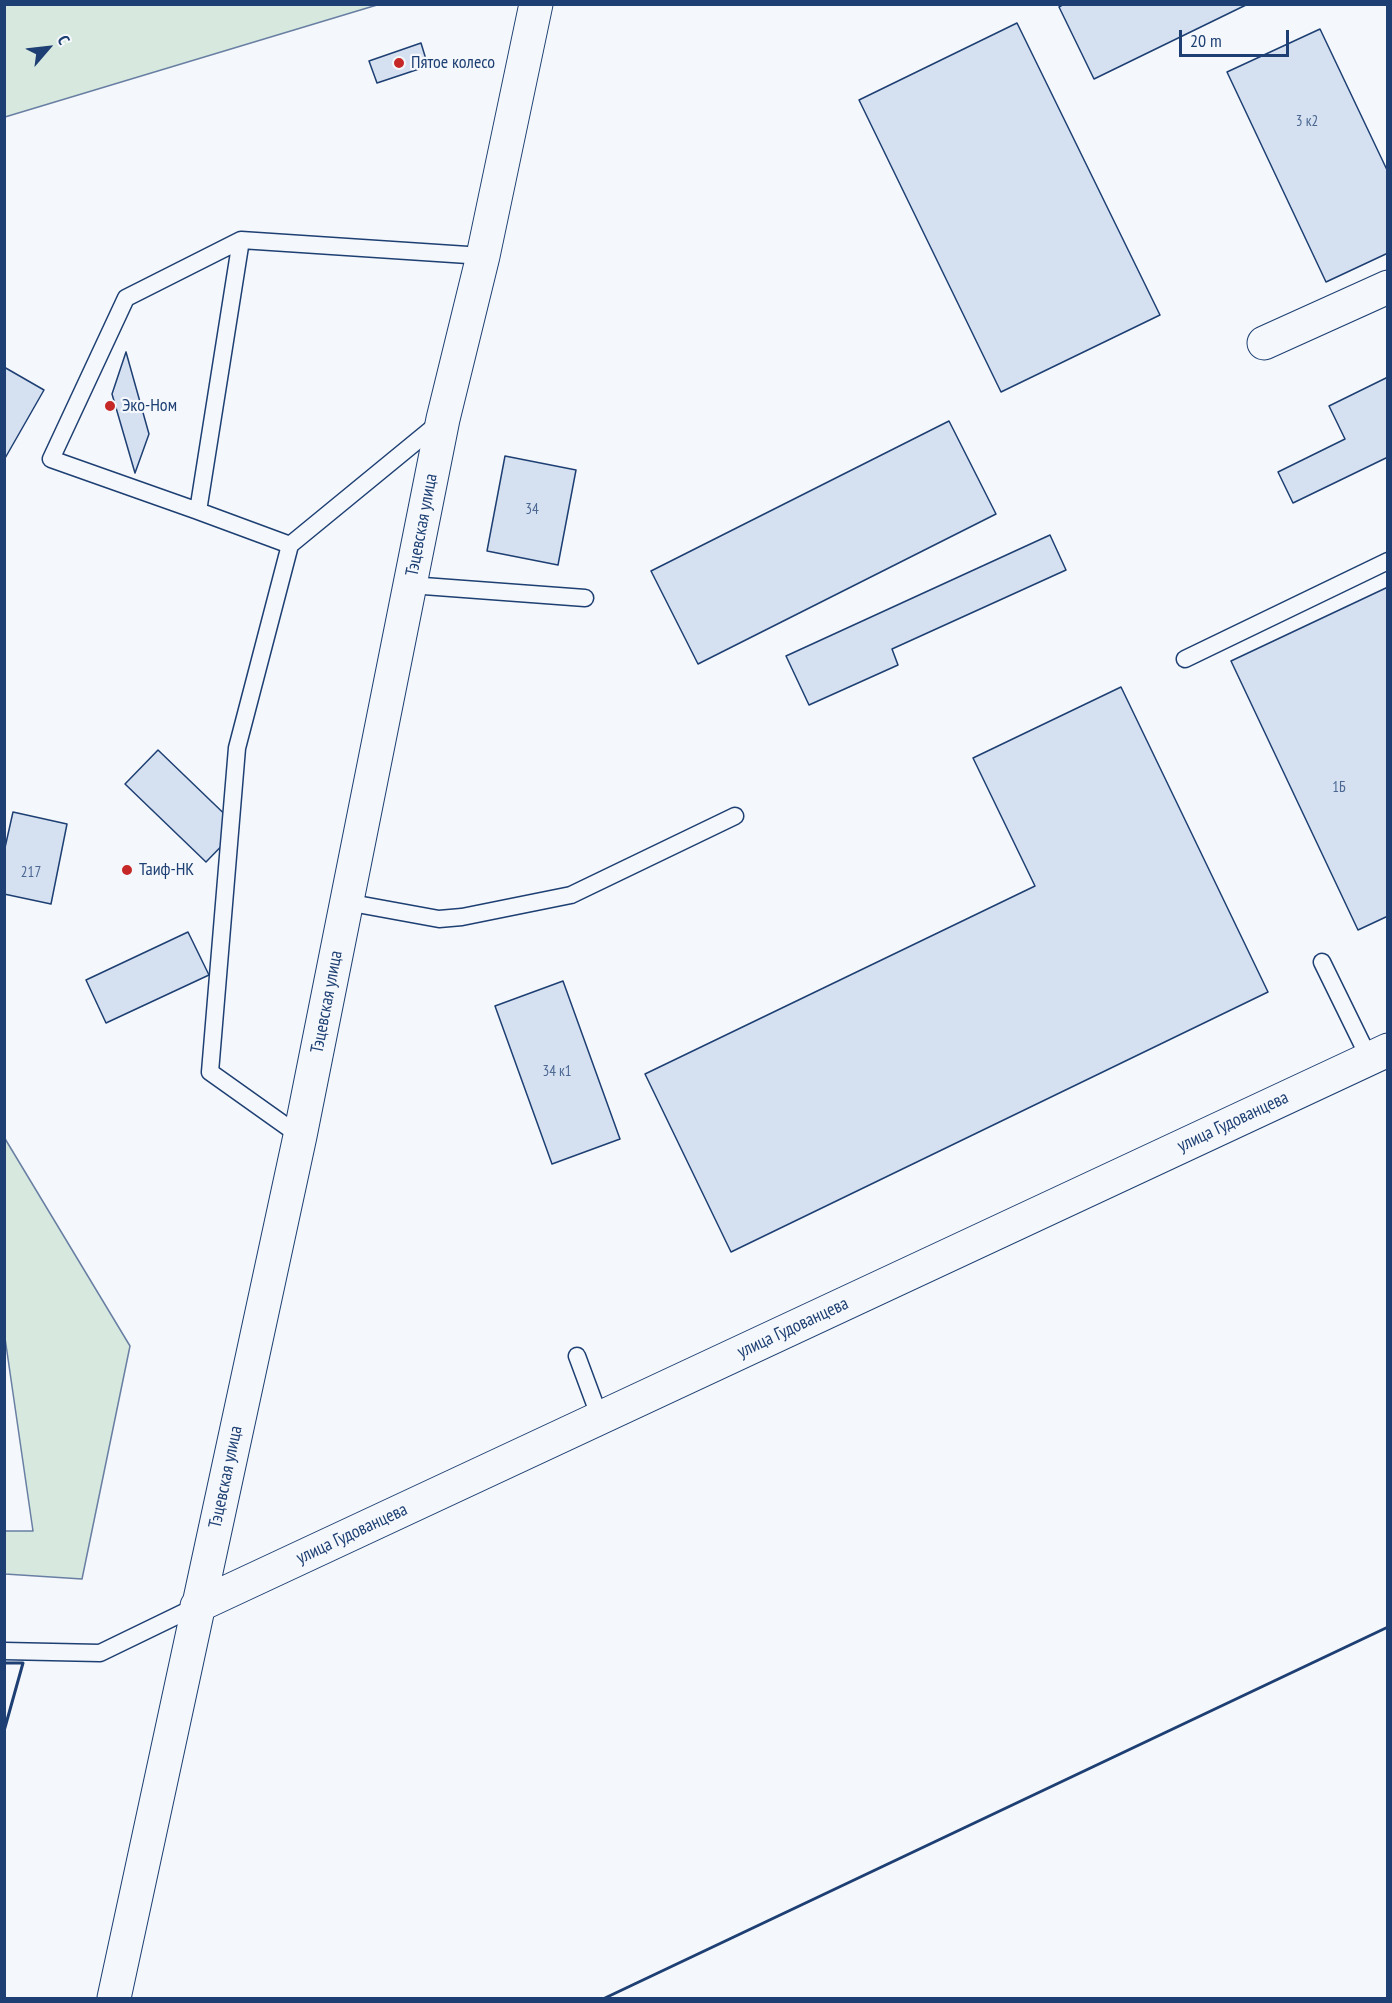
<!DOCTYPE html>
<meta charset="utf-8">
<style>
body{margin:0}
#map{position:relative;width:1392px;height:2003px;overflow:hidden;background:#f4f7fb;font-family:"PT Sans Narrow",sans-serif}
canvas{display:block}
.frame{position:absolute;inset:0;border:6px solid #1d3f73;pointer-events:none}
.north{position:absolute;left:18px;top:18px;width:60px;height:60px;-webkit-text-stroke:4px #f4f7fb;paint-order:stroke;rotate:62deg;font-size:16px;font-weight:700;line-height:24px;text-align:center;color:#1d3f73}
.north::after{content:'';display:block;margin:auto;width:21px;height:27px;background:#1d3f73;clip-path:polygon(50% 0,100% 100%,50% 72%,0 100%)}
.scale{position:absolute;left:1179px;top:30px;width:110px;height:27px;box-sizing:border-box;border:3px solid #1d3f73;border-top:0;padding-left:8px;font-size:18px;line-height:21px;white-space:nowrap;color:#1d3f73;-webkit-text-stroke:4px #f4f7fb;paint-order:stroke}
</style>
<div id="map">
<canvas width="1392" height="2003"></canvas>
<div class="frame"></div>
<div class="north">С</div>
<div class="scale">20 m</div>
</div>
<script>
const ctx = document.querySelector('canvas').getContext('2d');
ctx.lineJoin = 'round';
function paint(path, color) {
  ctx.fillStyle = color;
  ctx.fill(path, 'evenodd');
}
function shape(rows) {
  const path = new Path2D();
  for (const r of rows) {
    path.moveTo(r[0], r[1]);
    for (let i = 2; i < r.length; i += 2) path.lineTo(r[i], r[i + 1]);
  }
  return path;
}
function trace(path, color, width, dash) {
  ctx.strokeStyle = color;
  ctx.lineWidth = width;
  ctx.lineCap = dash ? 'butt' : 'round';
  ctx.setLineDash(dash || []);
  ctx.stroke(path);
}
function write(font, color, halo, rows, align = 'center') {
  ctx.font = font + ' "PT Sans Narrow",sans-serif';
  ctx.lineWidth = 4.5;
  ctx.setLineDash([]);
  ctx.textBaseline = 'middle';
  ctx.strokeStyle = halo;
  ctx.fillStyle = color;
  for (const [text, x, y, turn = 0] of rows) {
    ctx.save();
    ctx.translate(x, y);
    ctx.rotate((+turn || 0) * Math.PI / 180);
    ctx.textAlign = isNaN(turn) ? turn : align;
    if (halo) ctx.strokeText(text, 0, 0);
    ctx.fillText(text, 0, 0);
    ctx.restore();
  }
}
const green = shape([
 [5,4,377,4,377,5,5,117,5,4],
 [4,1137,130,1346,82,1579,5,1574,5,1531,33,1531,5,1338,4,1137]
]);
const building = shape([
 [1064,4,1248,4,1094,79,1059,7,1064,4],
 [1017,23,1160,315,1001,392,859,100,1017,23],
 [1320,29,1388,172,1388,253,1326,282,1227,72,1320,29],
 [421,43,428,66,377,83,369,61,421,43],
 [126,352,149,434,135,473,112,394,126,352],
 [4,367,44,390,4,460,4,367],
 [1388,377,1388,457,1293,503,1278,472,1345,439,1329,406,1388,377],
 [949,421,996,514,698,664,651,571,949,421],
 [505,456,576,470,558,565,487,551,505,456],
 [1050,535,1066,570,892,649,898,665,809,705,786,656,1050,535],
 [1388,587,1388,916,1358,930,1231,661,1388,587],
 [1121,687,1268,992,731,1252,645,1074,1035,886,973,758,1121,687],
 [158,750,239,828,206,862,125,784,158,750],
 [13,812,67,824,51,904,4,894,4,852,13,812],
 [188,932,209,975,106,1023,86,980,188,932],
 [563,981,620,1139,552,1164,495,1006,563,981]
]);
const lane = shape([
 [198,511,51,459,126,298,241,240],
 [290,545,198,511,241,240,483,256],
 [410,585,585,598],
 [1185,659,1388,561],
 [346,902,439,919,462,917,571,895,735,816],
 [1322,962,1369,1058],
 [300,1136,210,1072,237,748,290,545,440,422],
 [577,1356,600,1418],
 [4,1651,100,1653,197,1606]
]);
const street = shape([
 [1264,343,1388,287]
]);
const secondary = shape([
 [197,1606,1388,1050],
 [114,1998,300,1136,443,419,483,256,536,4]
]);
const wall = shape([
 [4,1663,23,1663,4,1731],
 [605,1998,1388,1627]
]);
const markers = [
 [399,63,6,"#c62828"],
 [110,406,6,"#c62828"],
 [127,870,6,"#c62828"]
];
const numberNames = [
 ["3 к2",1307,122],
 ["34",532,510],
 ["1Б",1339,788],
 ["217",31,873],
 ["34 к1",557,1072]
];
const poiNames = [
 ["Пятое колесо",411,63],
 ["Эко-Ном",122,406],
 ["Таиф-НК",139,870]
];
const streetNames = [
 ["Тэцевская улица",422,525,-79],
 ["Тэцевская улица",327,1002,-79],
 ["улица Гудованцева",1233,1122,-25],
 ["улица Гудованцева",793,1328,-25],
 ["Тэцевская улица",226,1477,-78],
 ["улица Гудованцева",352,1534,-25]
];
paint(green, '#d7e8df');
trace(green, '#687fa3', 1.5);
paint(building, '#d5e0f0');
trace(building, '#1d3f73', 1.5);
trace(lane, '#1d3f73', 19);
trace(street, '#1d3f73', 35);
trace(secondary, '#1d3f73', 35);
trace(lane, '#f4f7fb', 16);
trace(street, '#f4f7fb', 33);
trace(secondary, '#f4f7fb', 33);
trace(wall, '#1d3f73', 3);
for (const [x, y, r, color] of markers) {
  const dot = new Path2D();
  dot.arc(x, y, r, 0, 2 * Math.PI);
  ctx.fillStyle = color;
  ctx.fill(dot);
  trace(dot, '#f4f7fb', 2);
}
write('15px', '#4b6792', null, numberNames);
write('18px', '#1d3f73', '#f4f7fb', poiNames, 'left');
write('18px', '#1d3f73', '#f4f7fb', streetNames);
</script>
